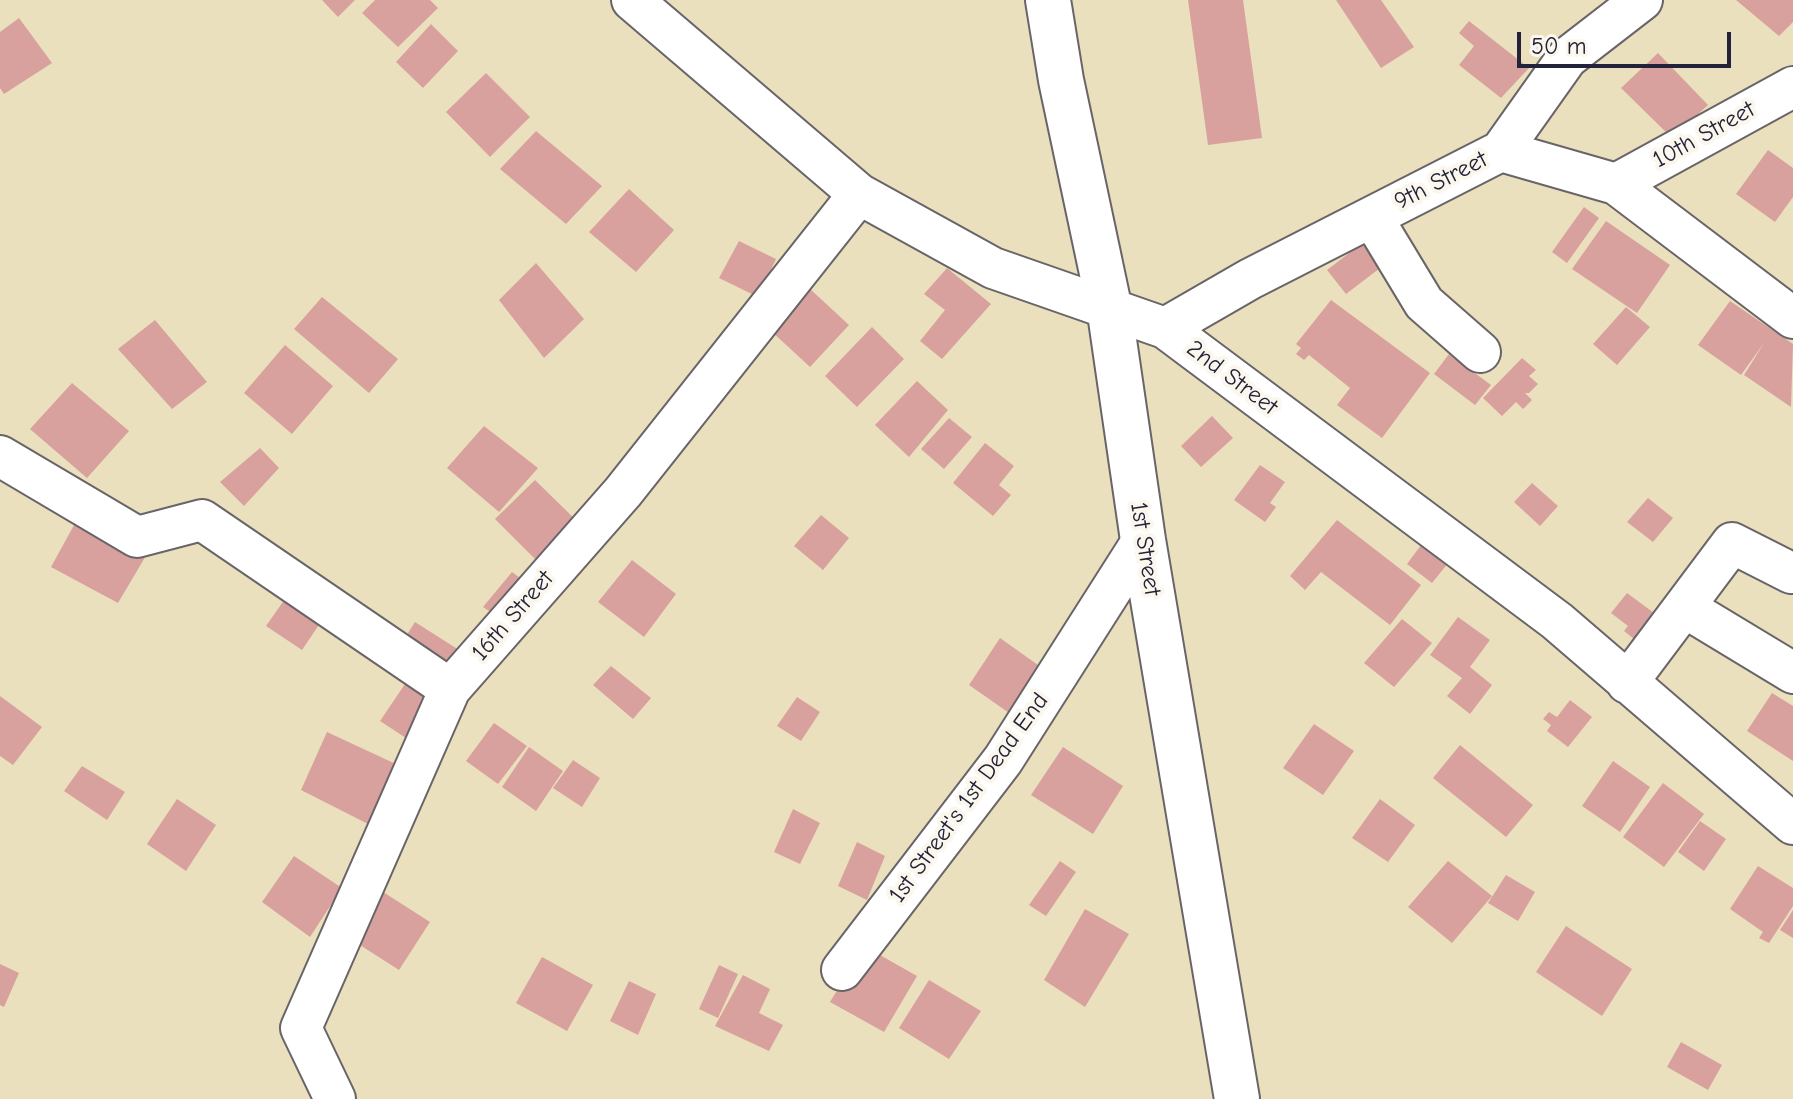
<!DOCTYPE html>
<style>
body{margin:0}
#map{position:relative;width:1793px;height:1099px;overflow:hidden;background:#eae0bd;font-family:"Comic Neue",sans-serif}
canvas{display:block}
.scale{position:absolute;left:1517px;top:32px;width:214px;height:36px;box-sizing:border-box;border:4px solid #22223b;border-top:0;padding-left:10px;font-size:24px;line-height:28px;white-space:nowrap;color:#22223b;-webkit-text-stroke:6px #fbf7ec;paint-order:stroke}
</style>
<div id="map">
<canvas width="1793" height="1099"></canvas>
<div class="scale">50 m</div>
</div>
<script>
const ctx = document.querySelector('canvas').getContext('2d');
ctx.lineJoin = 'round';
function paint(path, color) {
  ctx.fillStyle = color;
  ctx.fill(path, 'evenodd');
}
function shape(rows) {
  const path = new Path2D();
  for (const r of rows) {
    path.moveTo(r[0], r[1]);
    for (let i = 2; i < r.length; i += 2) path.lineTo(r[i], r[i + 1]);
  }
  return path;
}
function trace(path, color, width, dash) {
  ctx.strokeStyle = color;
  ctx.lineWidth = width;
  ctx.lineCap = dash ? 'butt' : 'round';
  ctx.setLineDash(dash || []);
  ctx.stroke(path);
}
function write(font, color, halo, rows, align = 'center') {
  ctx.font = font + ' "Comic Neue",sans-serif';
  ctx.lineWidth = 8;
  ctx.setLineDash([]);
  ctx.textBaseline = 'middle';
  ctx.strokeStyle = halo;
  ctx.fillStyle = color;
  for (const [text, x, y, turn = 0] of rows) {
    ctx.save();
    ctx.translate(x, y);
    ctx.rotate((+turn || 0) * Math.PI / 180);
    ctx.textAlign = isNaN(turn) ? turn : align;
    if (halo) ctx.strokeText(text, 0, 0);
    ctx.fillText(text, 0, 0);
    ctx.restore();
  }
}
const building = shape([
 [322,0,355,0,338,17],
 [375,0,430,0,438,8,398,47,362,13],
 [1188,0,1243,0,1262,138,1208,145],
 [1336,0,1381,0,1414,47,1381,68],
 [1736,0,1793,0,1793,22,1779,36],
 [19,18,52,63,4,94,0,88,0,32],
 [1469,21,1529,68,1501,98,1459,65,1474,46,1459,33],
 [431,24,458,51,423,88,396,62],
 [1658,53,1708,105,1672,138,1621,88],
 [486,73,530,117,490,157,446,112],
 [536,131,602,186,566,224,500,169],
 [1768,150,1793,168,1793,197,1775,222,1736,194],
 [629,189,674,230,636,272,589,232],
 [1584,207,1599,218,1567,263,1552,252],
 [1606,221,1670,265,1637,313,1572,269],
 [1369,238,1388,262,1346,294,1327,270],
 [739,241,776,259,758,297,719,278],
 [536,263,584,319,544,358,499,300],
 [947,268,991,304,942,359,920,341,945,310,924,294],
 [809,288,849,325,810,367,770,330],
 [322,297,398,359,369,393,294,329],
 [1331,300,1430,373,1382,438,1337,405,1350,388,1309,355,1304,360,1296,354,1301,348,1296,344],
 [1730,301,1793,344,1791,407,1744,375,1764,343,1741,375,1698,345],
 [1626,307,1650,327,1617,365,1593,344],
 [155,320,207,382,172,409,118,349],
 [872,327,904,359,857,407,825,376],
 [285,345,333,386,292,434,244,393],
 [1449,354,1491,385,1475,405,1434,374],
 [1522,358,1536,370,1529,376,1538,384,1529,393,1525,393,1532,400,1523,409,1516,402,1502,416,1483,398],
 [917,381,948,410,909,457,875,425],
 [72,383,129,431,87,478,30,429],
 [1212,416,1233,438,1201,467,1181,446],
 [949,418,972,437,944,469,921,449],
 [484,426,538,468,499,512,447,468],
 [985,443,1014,466,999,485,1011,495,993,516,953,483],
 [260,448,279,468,244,506,220,482],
 [1260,465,1285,482,1270,503,1276,507,1265,522,1234,500],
 [535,480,580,524,541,565,495,519],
 [1532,483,1558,506,1540,526,1514,502],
 [1648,498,1673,518,1653,542,1627,522],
 [821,515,849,538,823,570,794,546],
 [79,516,147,554,118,603,51,567],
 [1337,520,1421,585,1390,625,1321,572,1305,590,1290,576],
 [1427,537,1453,557,1432,583,1407,564],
 [632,560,676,594,644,637,598,602],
 [512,572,528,584,501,619,483,607],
 [1627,593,1654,613,1634,639,1624,631,1628,626,1611,613],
 [287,596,323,619,302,650,266,626],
 [1458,617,1490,640,1470,667,1492,685,1470,714,1447,696,1462,678,1430,655],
 [1402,619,1432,643,1394,687,1364,663],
 [415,622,459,650,445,672,401,644],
 [1000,638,1045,670,1012,715,969,685],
 [611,666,651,698,633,719,593,685],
 [405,684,431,701,406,738,380,721],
 [1772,693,1793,706,1793,761,1747,731],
 [0,696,42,727,13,765,0,756],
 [797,697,820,712,801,741,777,726],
 [1570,700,1592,717,1568,747,1547,731,1551,725,1543,719,1549,712,1557,717],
 [494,723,527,746,498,784,466,761],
 [1314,724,1354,751,1323,795,1283,768],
 [327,732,398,765,370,825,301,790],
 [1460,745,1533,805,1506,837,1433,778],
 [529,747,563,771,536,811,502,787],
 [1063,747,1123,786,1093,834,1031,795],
 [573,760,600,778,582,807,553,788],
 [1613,761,1650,787,1620,832,1582,806],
 [82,766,125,792,107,820,64,791],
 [1663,783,1704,814,1664,867,1623,837],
 [177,799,216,825,186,871,147,844],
 [1380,799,1415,825,1388,862,1352,838],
 [793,809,820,823,800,864,774,852],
 [1700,821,1726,839,1704,871,1678,852],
 [857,842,885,856,867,900,838,886],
 [294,856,342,888,310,937,262,902],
 [1060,861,1076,872,1046,916,1029,905],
 [1448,861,1492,896,1452,943,1408,907],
 [1758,866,1793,888,1793,906,1769,943,1759,938,1763,932,1730,909],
 [1506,875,1535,892,1518,921,1488,903],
 [380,890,430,922,399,970,349,938],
 [1085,909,1129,934,1085,1007,1044,980],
 [1793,910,1793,938,1780,930],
 [1566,926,1632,969,1602,1016,1536,972],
 [864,946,917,976,884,1032,830,1002],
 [542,957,593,985,567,1031,516,1003],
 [0,964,19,973,4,1007,0,1005],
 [719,965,738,974,718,1018,699,1009],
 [743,975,770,989,759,1013,783,1025,769,1051,715,1026],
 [929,980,981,1011,949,1059,899,1028],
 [629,981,656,994,638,1035,610,1021],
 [1681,1042,1722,1065,1708,1090,1667,1067]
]);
const minor = shape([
 [632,0,859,194,993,268,1165,328,1557,621,1793,824],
 [1501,151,1567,58,1642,0],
 [1616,184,1793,87],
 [1372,217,1424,303,1480,352],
 [1165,328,1250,279,1501,151,1616,184,1793,318],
 [0,456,137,537,202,520,450,689],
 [1684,607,1793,673],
 [1627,683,1732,543,1791,573],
 [842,970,1003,760,1143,540],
 [335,1099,301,1028,450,689,623,492,859,194]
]);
const major = shape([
 [1048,0,1061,80,1109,306,1143,540,1237,1099]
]);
const streetNames = [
 ["10th Street",1704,135,-29],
 ["9th Street",1441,181,-27],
 ["2nd Street",1232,378,37],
 ["1st Street",1145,549,81],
 ["16th Street",513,616,-49],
 ["1st Street's 1st Dead End",969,798,-54]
];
paint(building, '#d9a19d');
trace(minor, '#686468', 44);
trace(major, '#686468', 48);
trace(minor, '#fff', 40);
trace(major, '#fff', 44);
write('24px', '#22223b', '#fbf7ec', streetNames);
</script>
